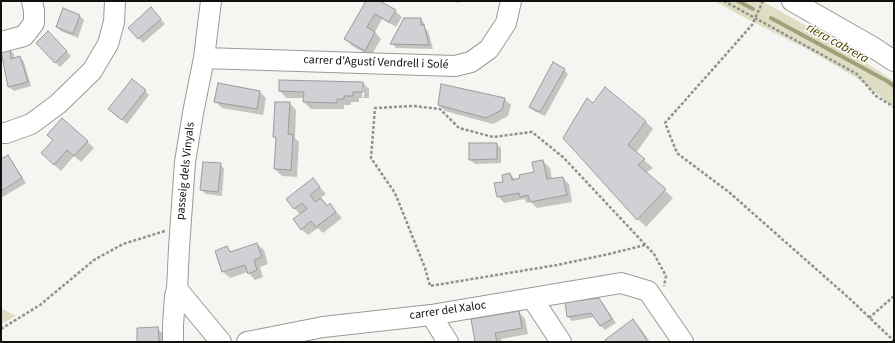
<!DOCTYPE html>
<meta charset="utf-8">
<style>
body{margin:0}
#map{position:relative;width:895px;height:343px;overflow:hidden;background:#f5f5f1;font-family:"Source Sans 3",sans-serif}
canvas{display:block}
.frame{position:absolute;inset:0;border:2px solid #10100f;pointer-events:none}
</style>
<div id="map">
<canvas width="895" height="343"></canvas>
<div class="frame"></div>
</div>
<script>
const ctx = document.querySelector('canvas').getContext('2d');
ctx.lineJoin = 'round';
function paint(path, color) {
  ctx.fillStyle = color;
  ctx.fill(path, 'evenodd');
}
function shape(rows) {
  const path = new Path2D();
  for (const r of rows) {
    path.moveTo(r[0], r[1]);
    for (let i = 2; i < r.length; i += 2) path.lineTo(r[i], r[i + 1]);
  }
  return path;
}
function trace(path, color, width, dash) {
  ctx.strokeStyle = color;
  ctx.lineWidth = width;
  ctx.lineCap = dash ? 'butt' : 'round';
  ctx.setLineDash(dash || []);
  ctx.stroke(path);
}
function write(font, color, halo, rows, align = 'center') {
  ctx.font = font + ' "Source Sans 3",sans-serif';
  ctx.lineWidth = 3;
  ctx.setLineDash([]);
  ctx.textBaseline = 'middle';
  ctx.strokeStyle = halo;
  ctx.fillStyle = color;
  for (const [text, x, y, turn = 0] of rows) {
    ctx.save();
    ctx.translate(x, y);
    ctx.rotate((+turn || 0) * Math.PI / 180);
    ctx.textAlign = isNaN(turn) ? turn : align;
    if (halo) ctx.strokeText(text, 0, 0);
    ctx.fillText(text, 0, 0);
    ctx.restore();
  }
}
const green = shape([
 [715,1,762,1,831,40,894,81,894,107,858,79,809,50,747,19],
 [1,308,16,316,1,324]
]);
const shadow = shape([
 [367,1,378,1,395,11,402,17,396,27,382,19,375,32,381,39,371,56,352,46,346,39],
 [451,1,459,1,459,3],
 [64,9,80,16,84,20,78,38,61,31,57,27],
 [155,13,165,24,143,43,130,28],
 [421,19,425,24,425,28,428,31,433,49,396,48,392,43],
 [48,33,71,56,60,67,37,43],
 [10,50,14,54,15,59,20,57,24,62,31,86,14,91,9,87,2,52],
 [564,70,568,74,545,116,534,111,530,107],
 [363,83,369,89,369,98,359,98,359,102,351,102,351,105,344,105,344,109,311,109,304,102,304,98,286,98,280,91],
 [362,88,364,88,364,97,362,97],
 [145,91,149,95,127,124,114,113],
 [259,91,266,98,263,115,222,108,215,101],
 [504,99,511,105,508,116,493,124,445,111,439,105],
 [290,103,296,110,295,138,299,142,297,177,282,176,275,169,277,140,274,137],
 [593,104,645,121,653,129,636,153,653,168,646,173,673,198,646,227,638,219],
 [62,119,94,148,81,162,74,156,61,171,49,160,54,141],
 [470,144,497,144,501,148,501,163,475,164,470,160],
 [8,157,12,161,26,183,1,198,1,161],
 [543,161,550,168,552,180,563,178,569,184,572,202,537,208,531,202,527,203,524,199,504,203,498,196,504,182,510,174,516,180,535,173],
 [220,164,224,169,222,196,206,194,201,190],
 [319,186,326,194,320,198,328,206,330,205,342,218,323,233,318,228,308,235,301,229,301,215,294,208],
 [257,244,264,250,268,264,260,267,263,277,255,280,248,272,230,278,223,272,216,251,227,247,232,253],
 [598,299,603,303,616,323,605,330,601,326,595,317,572,321,567,316],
 [519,312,525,319,528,334,501,339,502,342,476,342],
 [633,320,641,329,650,342,607,342],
 [158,328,162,333,163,342,138,342]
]);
const stream = shape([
 [738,1,753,9],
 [771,18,887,81,894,86]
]);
const building = shape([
 [366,1,380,1,396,10,389,22,375,14,367,27,375,32,365,51,344,39,366,1],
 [151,7,161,19,138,39,128,28,151,7],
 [63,8,80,15,73,34,56,27,63,8],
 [404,18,421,18,421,25,424,25,429,45,390,44,404,18],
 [48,31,67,51,55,63,36,43,48,31],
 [10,49,11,59,20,56,28,82,8,87,1,51,10,49],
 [553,62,565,69,540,112,529,107,553,62],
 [132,79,146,90,122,120,108,109,132,79],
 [279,80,363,82,363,92,353,92,353,96,344,96,344,99,337,99,337,103,303,102,304,92,279,91,279,80],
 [218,83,260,91,257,109,214,102,218,83],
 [441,84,505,98,502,110,486,118,438,105,441,84],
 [605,87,646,121,628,145,645,159,638,165,666,189,637,220,563,138,587,98,593,103,605,87],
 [275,102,290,102,288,134,293,135,291,170,274,169,276,137,273,137,275,102],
 [62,118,88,141,74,156,67,150,54,165,41,153,53,140,47,135,62,118],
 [469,143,497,143,497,159,469,160,469,143],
 [8,155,22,178,1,191,1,159,8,155],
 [543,160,547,179,563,177,567,195,530,202,528,195,520,197,519,193,497,197,494,183,503,182,502,175,510,173,512,180,520,178,519,175,534,172,532,162,543,160],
 [203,162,221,163,218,192,200,190,203,162],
 [313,178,320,187,310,195,315,202,321,198,327,206,330,203,336,212,316,227,311,221,301,230,293,219,307,209,302,203,294,209,286,199,313,178],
 [257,243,262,257,254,260,257,270,248,274,245,265,222,272,215,251,227,246,230,252,257,243],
 [599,298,612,319,600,326,591,313,567,317,565,302,599,298],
 [519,311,522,328,495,333,497,342,475,342,471,319,519,311],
 [633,319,648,342,606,342,605,340,633,319],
 [158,327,159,342,137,342,137,328,158,327]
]);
const path = shape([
 [724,1,857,74,876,96,894,107],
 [763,1,752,25,665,123,677,153,730,193,850,299,894,341],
 [645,245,609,254,557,265,430,286,425,268,395,193,371,158,375,108,414,106,440,109,459,128,493,137,532,132,564,158,654,254,666,276,664,286],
 [869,318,894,296],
 [1,329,40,305,94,260,123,244,165,231]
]);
const minor = shape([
 [792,1,871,46,894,61],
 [1,42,24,36,34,23,34,11,32,1],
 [204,58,455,66,471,62,489,49,506,23,511,1],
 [1,133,6,133,31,124,58,104,92,71,108,44,114,22,115,1],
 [177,289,221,342],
 [532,298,561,342],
 [431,315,448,342],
 [173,342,173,325,175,296,177,289,179,248,185,162,193,113,204,58,211,1],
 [247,342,323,327,431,315,621,283,648,291,683,342]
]);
const streetNames = [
 ["carrer d'Agustí Vendrell i Solé",376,63,2],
 ["passeig dels Vinyals",186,171,-84],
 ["carrer del Xaloc",448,311,-8]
];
const waterNames = [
 ["riera cabrera",837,44,29]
];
paint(green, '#dedec5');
paint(shadow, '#0003');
trace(stream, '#a1a07a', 4);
paint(building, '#d2d0d4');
trace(building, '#9c9a9d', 1);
trace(minor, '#9a9a97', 22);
trace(path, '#90908d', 2.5, [3, 2]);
trace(minor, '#fff', 20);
write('12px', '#10100f', '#fffffe', streetNames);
write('italic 13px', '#494400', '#fffffe', waterNames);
</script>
